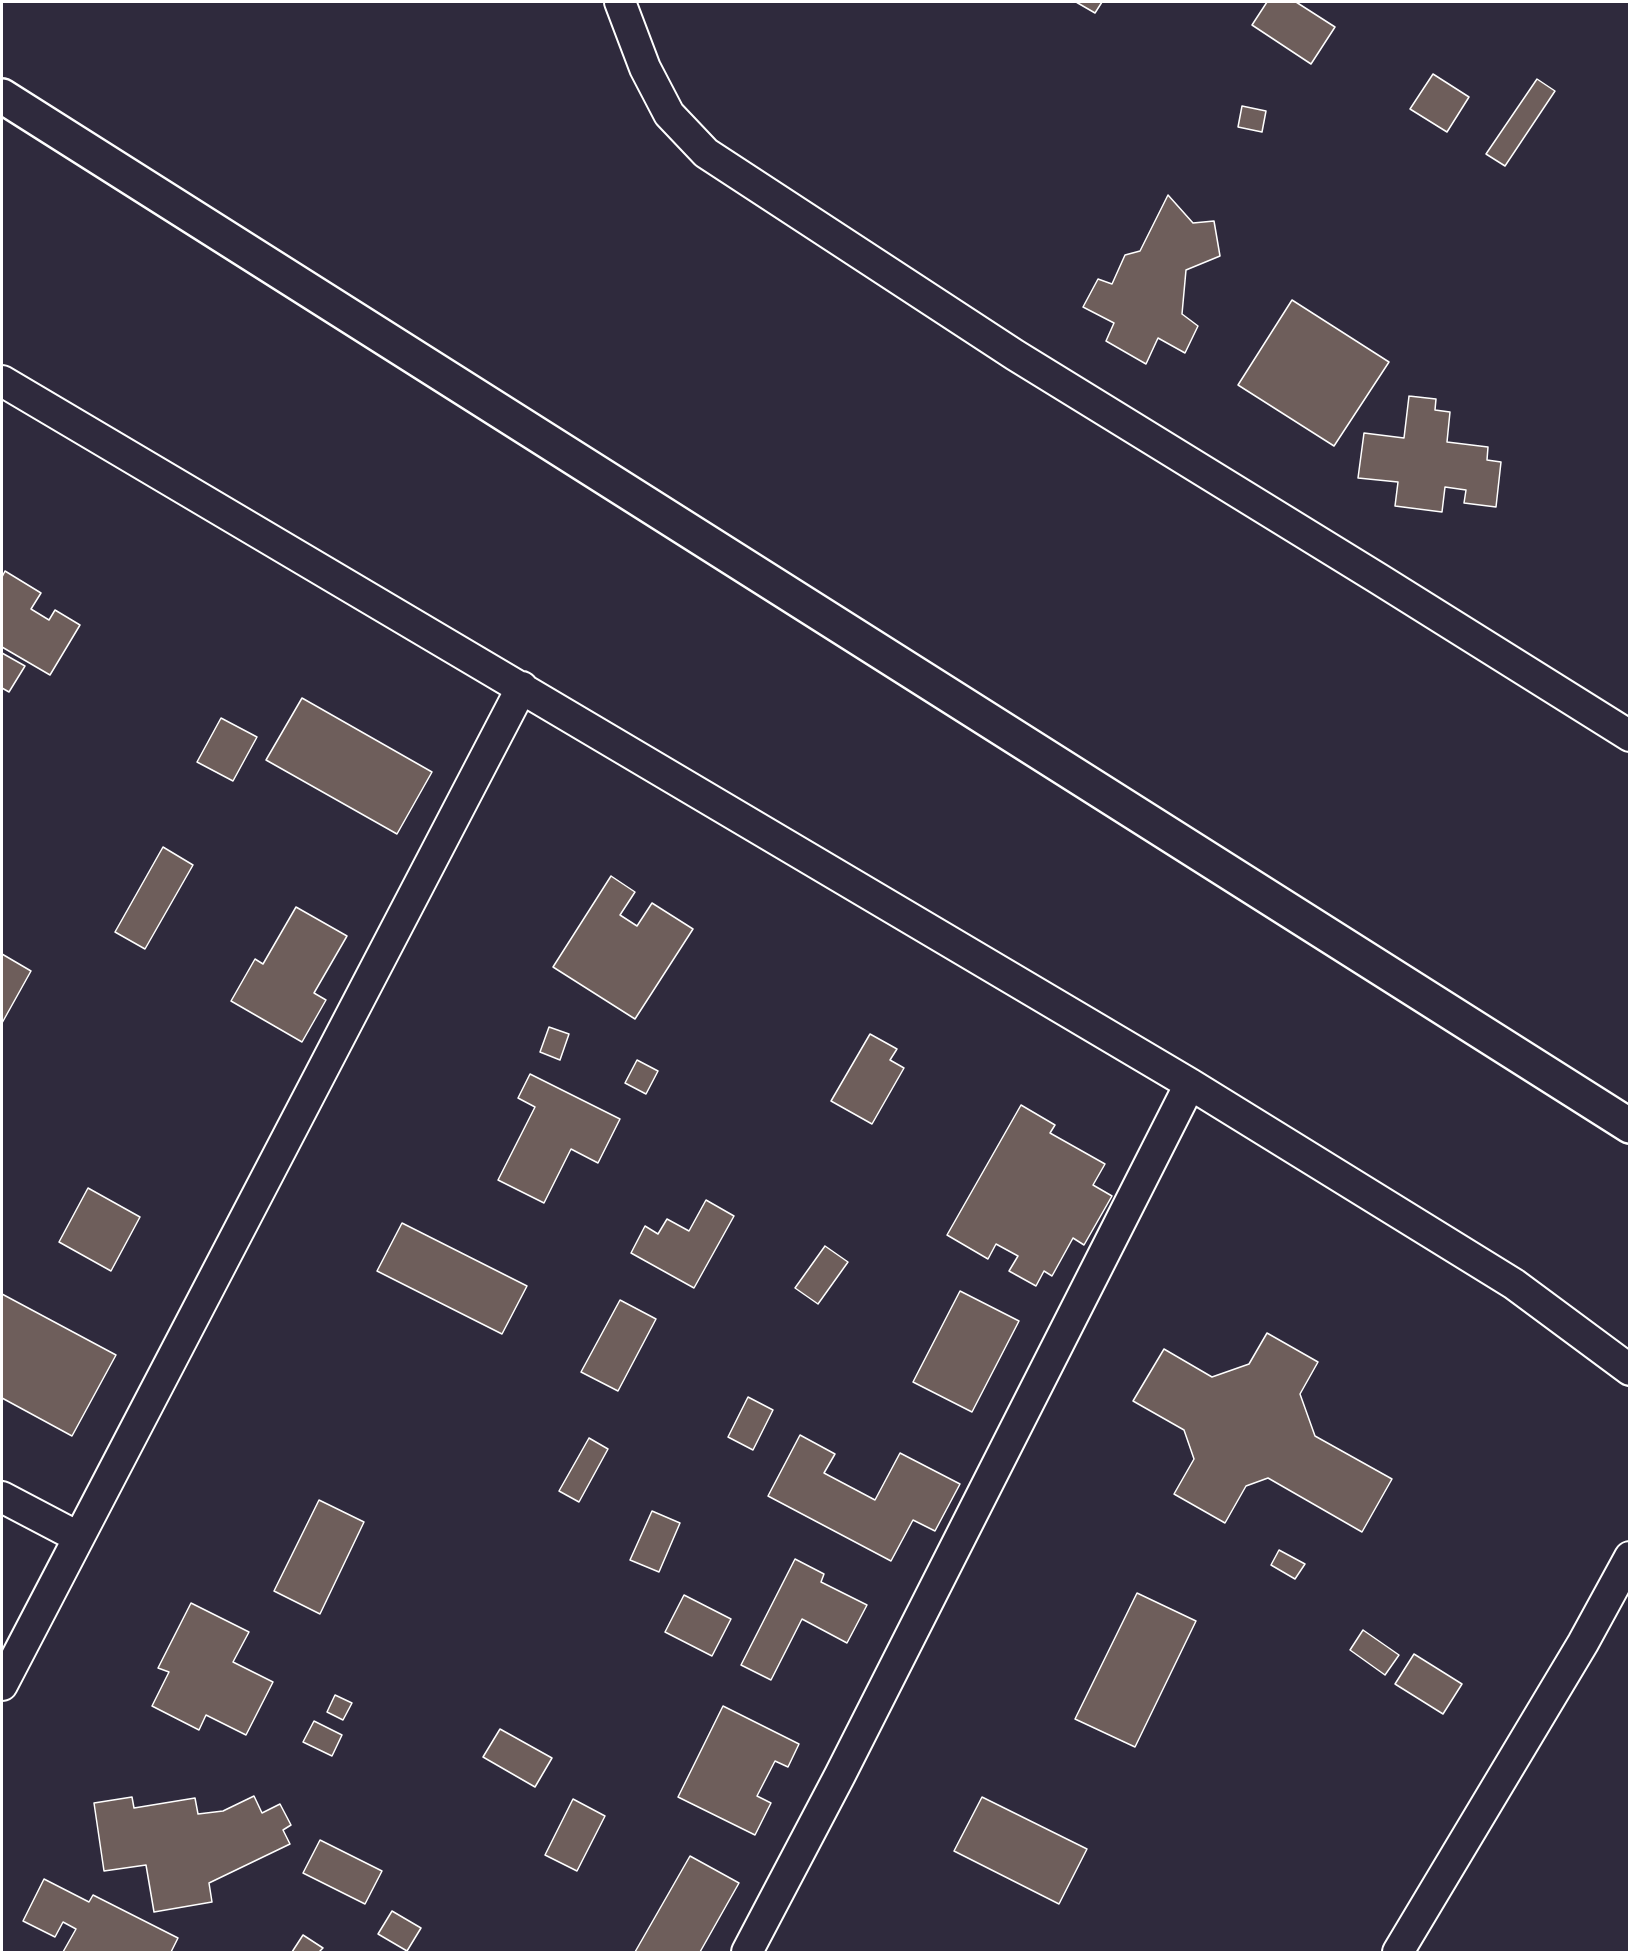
<!DOCTYPE html>
<style>
body{margin:0}
#map{position:relative;width:1631px;height:1954px;overflow:hidden;background:#2f2a3d;font-family:Sriracha,sans-serif}
canvas{display:block}
.frame{position:absolute;inset:0;border:3px solid #fff;pointer-events:none}
</style>
<div id="map">
<canvas width="1631" height="1954"></canvas>
<div class="frame"></div>
</div>
<script>
const ctx = document.querySelector('canvas').getContext('2d');
ctx.lineJoin = 'round';
function paint(path, color) {
  ctx.fillStyle = color;
  ctx.fill(path, 'evenodd');
}
function shape(rows) {
  const path = new Path2D();
  for (const r of rows) {
    path.moveTo(r[0], r[1]);
    for (let i = 2; i < r.length; i += 2) path.lineTo(r[i], r[i + 1]);
  }
  return path;
}
function trace(path, color, width, dash) {
  ctx.strokeStyle = color;
  ctx.lineWidth = width;
  ctx.lineCap = dash ? 'butt' : 'round';
  ctx.setLineDash(dash || []);
  ctx.stroke(path);
}
const building = shape([
 [1076,2,1102,2,1095,13,1076,2],
 [1267,2,1296,2,1335,27,1311,64,1252,25,1267,2],
 [1433,74,1469,97,1447,132,1410,109,1433,74],
 [1537,79,1555,91,1505,166,1486,154,1537,79],
 [1242,106,1266,111,1262,132,1238,127,1242,106],
 [1168,195,1193,223,1214,221,1220,256,1186,270,1182,314,1198,326,1185,353,1158,338,1146,364,1106,341,1114,323,1083,307,1098,279,1112,284,1125,255,1140,251,1168,195],
 [1292,300,1389,362,1334,446,1238,385,1292,300],
 [1409,396,1436,399,1435,410,1450,412,1447,442,1488,447,1487,460,1501,462,1496,507,1464,503,1466,490,1445,487,1442,512,1395,506,1398,482,1358,478,1364,433,1404,438,1409,396],
 [5,571,41,593,31,609,49,620,55,610,80,625,50,675,2,647,2,577,5,571],
 [2,653,25,666,9,692,2,688,2,653],
 [302,698,432,772,397,834,266,760,302,698],
 [221,718,257,737,233,781,197,762,221,718],
 [163,847,193,865,145,949,115,932,163,847],
 [611,876,635,892,620,915,637,926,652,903,693,929,635,1019,553,967,611,876],
 [296,907,347,936,314,993,326,1000,302,1042,231,1001,255,959,263,964,296,907],
 [2,954,31,971,2,1023,2,954],
 [549,1027,569,1034,560,1060,540,1052,549,1027],
 [870,1034,897,1049,890,1060,904,1068,872,1124,831,1101,870,1034],
 [637,1060,658,1071,646,1094,625,1083,637,1060],
 [530,1074,620,1119,598,1163,571,1149,544,1203,498,1180,535,1107,518,1098,530,1074],
 [1021,1105,1055,1125,1050,1133,1105,1164,1093,1185,1112,1196,1084,1245,1073,1238,1052,1276,1044,1271,1036,1286,1009,1271,1018,1256,996,1244,988,1259,947,1235,1021,1105],
 [88,1188,140,1217,111,1271,59,1242,88,1188],
 [706,1200,734,1216,694,1288,631,1253,645,1226,658,1234,667,1219,689,1231,706,1200],
 [402,1223,527,1286,502,1334,377,1271,402,1223],
 [825,1246,848,1262,818,1304,795,1288,825,1246],
 [960,1291,1019,1321,972,1412,913,1382,960,1291],
 [2,1294,116,1355,72,1436,2,1398,2,1294],
 [620,1300,656,1319,618,1391,581,1372,620,1300],
 [1267,1333,1318,1362,1300,1394,1315,1436,1392,1479,1362,1532,1268,1478,1246,1486,1225,1523,1174,1494,1194,1459,1184,1430,1133,1401,1164,1349,1212,1377,1249,1364,1267,1333],
 [748,1397,773,1410,753,1450,728,1437,748,1397],
 [800,1435,835,1454,824,1473,875,1500,900,1453,960,1484,935,1531,913,1520,891,1561,768,1496,800,1435],
 [589,1438,608,1449,579,1502,559,1491,589,1438],
 [319,1500,364,1522,320,1614,274,1591,319,1500],
 [652,1511,680,1523,659,1572,630,1560,652,1511],
 [1279,1550,1305,1564,1295,1579,1271,1565,1279,1550],
 [795,1559,824,1574,821,1582,867,1605,847,1643,802,1619,771,1680,741,1665,795,1559],
 [1137,1593,1196,1621,1135,1747,1075,1719,1137,1593],
 [684,1595,731,1619,712,1656,665,1632,684,1595],
 [191,1603,249,1632,233,1662,273,1682,246,1735,206,1715,199,1730,152,1706,169,1672,158,1668,191,1603],
 [1363,1630,1399,1655,1385,1675,1350,1650,1363,1630],
 [1414,1654,1462,1684,1443,1714,1395,1684,1414,1654],
 [335,1695,352,1703,343,1720,327,1712,335,1695],
 [723,1706,799,1744,788,1767,775,1761,757,1796,771,1803,755,1835,678,1797,723,1706],
 [314,1721,342,1735,332,1756,303,1742,314,1721],
 [500,1729,552,1758,535,1787,483,1757,500,1729],
 [254,1796,262,1813,280,1804,291,1825,283,1830,290,1844,209,1883,212,1902,154,1912,146,1865,104,1871,94,1803,132,1797,134,1808,195,1798,198,1814,223,1811,254,1796],
 [982,1797,1087,1849,1059,1904,954,1851,982,1797],
 [573,1799,605,1816,577,1871,545,1855,573,1799],
 [320,1840,382,1871,365,1904,303,1873,320,1840],
 [690,1856,739,1883,700,1952,635,1952,690,1856],
 [44,1879,89,1902,93,1895,178,1938,171,1952,63,1952,76,1929,63,1922,55,1937,23,1921,44,1879],
 [392,1911,421,1928,407,1951,378,1934,392,1911],
 [303,1935,323,1948,319,1952,292,1952,303,1935]
]);
const minor = shape([
 [620,2,645,68,669,114,706,153,1015,355,1379,579,1630,736],
 [2,381,1190,1084,1514,1284,1630,1370],
 [2,1497,78,1537],
 [2,1685,522,687],
 [747,1952,840,1775,1190,1084],
 [1398,1952,1583,1643,1630,1557]
]);
const tertiary = shape([
 [2,96,1630,1126]
]);
paint(building, '#6e5e5b');
trace(building, '#fff', 1.5);
trace(minor, '#fff', 34);
trace(tertiary, '#fff', 38);
trace(minor, '#2f2a3d', 30);
trace(tertiary, '#2f2a3d', 33);
</script>
